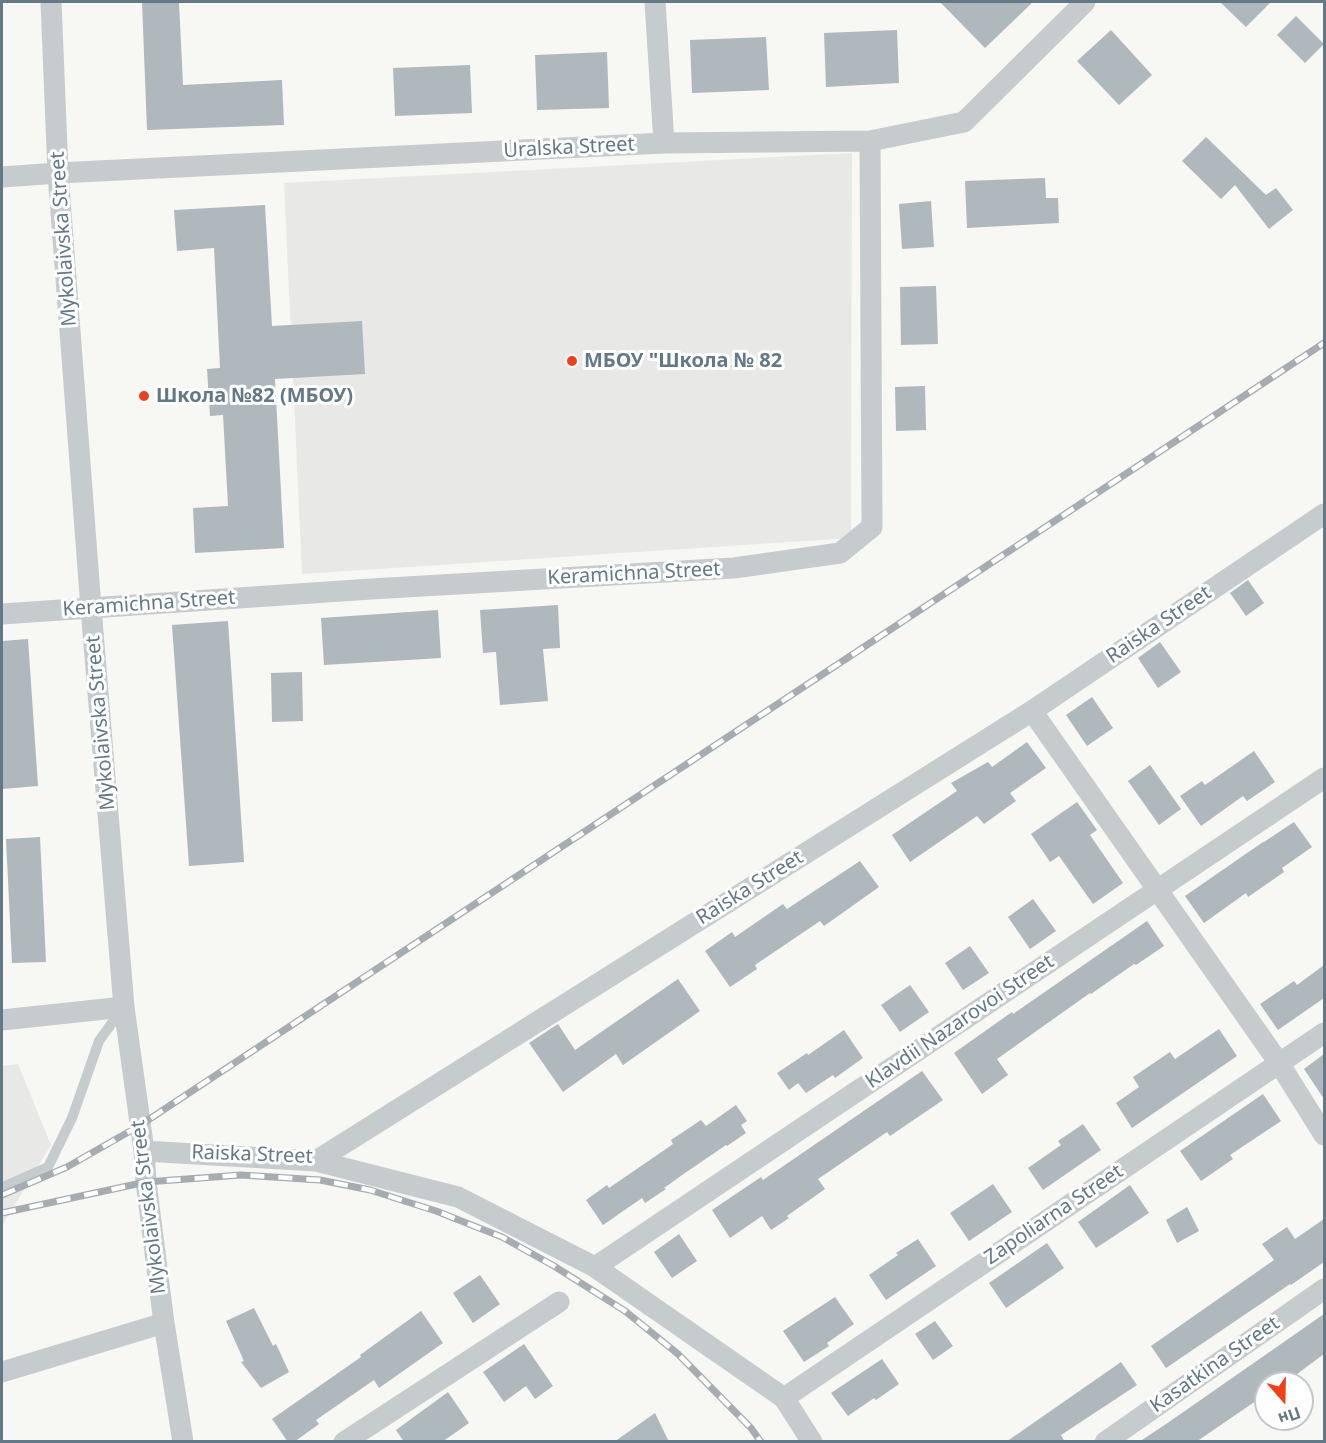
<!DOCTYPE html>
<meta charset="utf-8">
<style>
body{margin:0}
#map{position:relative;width:1326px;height:1443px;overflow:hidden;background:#f7f7f3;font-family:"Noto Sans",sans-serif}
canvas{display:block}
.frame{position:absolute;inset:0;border:3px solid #637987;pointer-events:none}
.north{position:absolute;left:1254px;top:1371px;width:60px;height:60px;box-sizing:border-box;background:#fff;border:2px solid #c1c9cf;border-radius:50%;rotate:160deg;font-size:16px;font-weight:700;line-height:24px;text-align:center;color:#637987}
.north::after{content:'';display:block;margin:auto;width:21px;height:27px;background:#f23e19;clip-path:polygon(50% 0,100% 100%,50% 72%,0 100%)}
</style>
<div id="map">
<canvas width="1326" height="1443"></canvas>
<div class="frame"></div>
<div class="north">Пн</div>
</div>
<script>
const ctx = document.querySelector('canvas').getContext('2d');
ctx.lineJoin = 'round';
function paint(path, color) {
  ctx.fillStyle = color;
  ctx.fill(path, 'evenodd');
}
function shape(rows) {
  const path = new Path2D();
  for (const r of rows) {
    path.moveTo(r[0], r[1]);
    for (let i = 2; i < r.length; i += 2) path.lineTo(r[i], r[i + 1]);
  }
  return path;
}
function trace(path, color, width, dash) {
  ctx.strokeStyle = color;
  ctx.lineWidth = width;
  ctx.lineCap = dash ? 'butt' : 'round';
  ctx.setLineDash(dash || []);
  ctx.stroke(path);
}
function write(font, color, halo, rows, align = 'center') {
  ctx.font = font + ' "Noto Sans",sans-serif';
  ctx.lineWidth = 6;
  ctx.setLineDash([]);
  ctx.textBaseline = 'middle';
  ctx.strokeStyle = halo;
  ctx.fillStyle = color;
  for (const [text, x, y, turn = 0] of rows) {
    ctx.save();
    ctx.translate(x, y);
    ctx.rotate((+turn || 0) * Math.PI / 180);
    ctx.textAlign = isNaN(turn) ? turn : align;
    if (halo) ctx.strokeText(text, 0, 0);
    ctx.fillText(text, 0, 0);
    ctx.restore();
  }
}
const built = shape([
 [852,153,851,538,302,574,284,183],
 [18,1064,51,1145,2,1226,2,1066]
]);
const building = shape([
 [142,2,179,2,183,85,282,80,284,125,147,130],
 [940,2,1033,2,985,48],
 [1220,2,1271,2,1246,27],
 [1296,16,1324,44,1305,63,1277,35],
 [897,30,899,83,826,87,824,33],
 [1111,30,1152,75,1119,105,1077,61],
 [766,37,769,90,692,93,690,40],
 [607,52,609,108,537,110,535,55],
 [470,65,472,113,395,116,393,68],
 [1206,137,1266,195,1276,188,1293,210,1269,229,1235,185,1221,199,1182,161],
 [1045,178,1046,198,1058,198,1059,223,967,228,965,181],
 [931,201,934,247,902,249,899,204],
 [265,205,272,326,362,321,365,374,275,379,284,548,195,553,193,508,228,506,223,415,210,416,207,369,220,368,214,248,177,251,174,210],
 [936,286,938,344,901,345,900,287],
 [925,386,926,430,896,431,895,387],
 [1248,580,1264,603,1246,616,1230,593],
 [558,605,560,648,543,649,548,701,500,705,496,652,483,653,480,610],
 [438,610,441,658,324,665,321,618],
 [228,621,244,862,189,866,172,625],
 [28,639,38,786,2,789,2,641],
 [1160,642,1181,672,1158,688,1138,658],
 [302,672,303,721,272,722,271,673],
 [1092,697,1113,728,1087,746,1066,715],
 [1027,742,1046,768,1010,793,1016,801,984,824,977,816,910,862,892,835,957,791,951,783,988,762,992,767],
 [1254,751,1275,782,1247,801,1243,796,1201,826,1180,796,1202,781,1205,785],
 [1150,765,1181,809,1159,825,1128,781],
 [1077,802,1097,830,1090,835,1123,883,1093,904,1059,856,1050,862,1031,834],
 [1294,822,1312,847,1282,868,1284,872,1248,897,1246,893,1204,923,1185,896,1263,842,1264,842],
 [40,837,46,962,12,963,6,839],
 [860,861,879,887,824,926,820,921,755,965,757,969,730,987,705,951,732,932,735,937,783,904,787,909],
 [1033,899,1056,931,1030,949,1008,917],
 [1147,921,1164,946,1136,965,1134,964,1091,994,1090,993,997,1059,1008,1075,982,1094,954,1053,1012,1012,1013,1014],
 [970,946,989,973,963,990,945,963],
 [1324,965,1324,998,1278,1030,1260,1004,1294,981,1297,985],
 [678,979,700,1011,623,1065,616,1054,563,1092,529,1043,558,1024,575,1050],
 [910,985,929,1012,900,1032,881,1005],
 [1219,1029,1237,1056,1132,1128,1116,1103,1139,1087,1133,1077,1170,1052,1175,1059],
 [844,1030,863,1058,835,1078,833,1075,806,1093,798,1083,789,1090,777,1073,807,1053,808,1055],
 [1324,1054,1324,1099,1304,1069],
 [922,1071,943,1100,890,1136,887,1132,818,1179,825,1189,787,1216,789,1218,771,1230,762,1216,730,1238,712,1210,761,1177,763,1180],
 [1263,1094,1281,1121,1230,1155,1233,1159,1201,1181,1180,1151],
 [736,1105,747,1121,741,1125,746,1133,727,1146,726,1145,685,1173,664,1188,666,1189,645,1203,642,1198,603,1225,586,1200,607,1185,609,1188,647,1162,673,1144,671,1140,701,1120,706,1126],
 [1083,1124,1101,1150,1043,1190,1028,1168,1061,1145,1058,1141],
 [993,1184,1012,1212,969,1241,950,1213],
 [1130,1185,1149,1213,1096,1248,1078,1222],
 [1187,1207,1199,1231,1177,1243,1166,1220],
 [1324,1219,1324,1262,1291,1285,1290,1284,1166,1368,1151,1346,1274,1260,1262,1244,1287,1227,1295,1239],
 [679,1234,697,1261,672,1278,654,1252],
 [918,1239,936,1266,886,1300,869,1275,898,1255,896,1253],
 [1047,1243,1064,1268,1006,1308,989,1283],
 [480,1275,500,1304,473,1323,453,1293],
 [835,1297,854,1324,827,1343,829,1346,804,1362,783,1331],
 [254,1308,273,1346,276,1344,289,1372,261,1388,241,1362,244,1361,226,1321],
 [421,1311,443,1343,379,1388,374,1380,316,1420,319,1424,294,1442,288,1442,272,1419,361,1357,360,1355],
 [1324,1314,1324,1354,1297,1374,1283,1383,1266,1383,1266,1394,1196,1442,1139,1442,1169,1422],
 [935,1321,953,1346,933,1360,915,1334],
 [524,1344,553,1386,535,1399,526,1386,504,1402,483,1372],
 [882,1359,899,1384,876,1400,874,1398,848,1416,831,1393],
 [1121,1362,1137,1385,1061,1435,1065,1442,1006,1442],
 [448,1392,469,1423,442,1442,404,1442,396,1430],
 [655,1413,669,1442,614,1442]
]);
const service = shape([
 [5,1186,48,1167,72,1118,99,1041,122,1009]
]);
const minor = shape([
 [51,2,58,173,91,608,124,1007,144,1151,146,1182,164,1323,183,1442],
 [655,2,664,143],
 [2,177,58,173,664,143,870,141,964,122,1085,2],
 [2,614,371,589,734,568,840,553,872,527,870,141],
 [1032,711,1279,1063,1324,1135],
 [2,1020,124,1007],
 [144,1151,316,1161,1032,711,1324,514],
 [316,1161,458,1197,595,1267,784,1398,812,1442],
 [595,1267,1324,778],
 [2,1372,164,1323],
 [784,1398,1324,1033],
 [344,1442,559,1302],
 [1105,1442,1324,1289]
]);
const rail = shape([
 [2,1195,67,1167,139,1126,1324,343],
 [2,1213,146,1182,241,1175,320,1180,370,1190,436,1211,502,1237,554,1266,625,1311,678,1354,751,1428,761,1442]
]);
const markers = [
 [572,361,6,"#f23e19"],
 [144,396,6,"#f23e19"]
];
const streetNames = [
 ["Uralska Street",569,148,-3],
 ["Mykolaivska Street",64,239,-94],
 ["Keramichna Street",634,574,-3],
 ["Keramichna Street",149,604,-4],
 ["Raiska Street",1159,625,-34],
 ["Mykolaivska Street",101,723,-95],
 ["Raiska Street",750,888,-32],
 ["Klavdii Nazarovoi Street",960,1022,-34],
 ["Raiska Street",252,1155,2],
 ["Mykolaivska Street",149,1207,-97],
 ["Zapoliarna Street",1054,1215,-34],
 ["Kasatkina Street",1215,1365,-35]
];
const poiNames = [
 ["МБОУ \"Школа № 82",584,361],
 ["Школа №82 (МБОУ)",156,396]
];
paint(built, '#e8e9e7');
paint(building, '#afb8bd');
trace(service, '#c6cbcd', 10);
trace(minor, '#c6cbcd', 21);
trace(rail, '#a6adb2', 7);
trace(rail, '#fff', 4.5, [14]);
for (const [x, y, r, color] of markers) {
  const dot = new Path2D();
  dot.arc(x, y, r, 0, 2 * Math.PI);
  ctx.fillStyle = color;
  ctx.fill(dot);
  trace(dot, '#fff', 2);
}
write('20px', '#637987', '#fff', streetNames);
write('bold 20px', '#637987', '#fff', poiNames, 'left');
</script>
